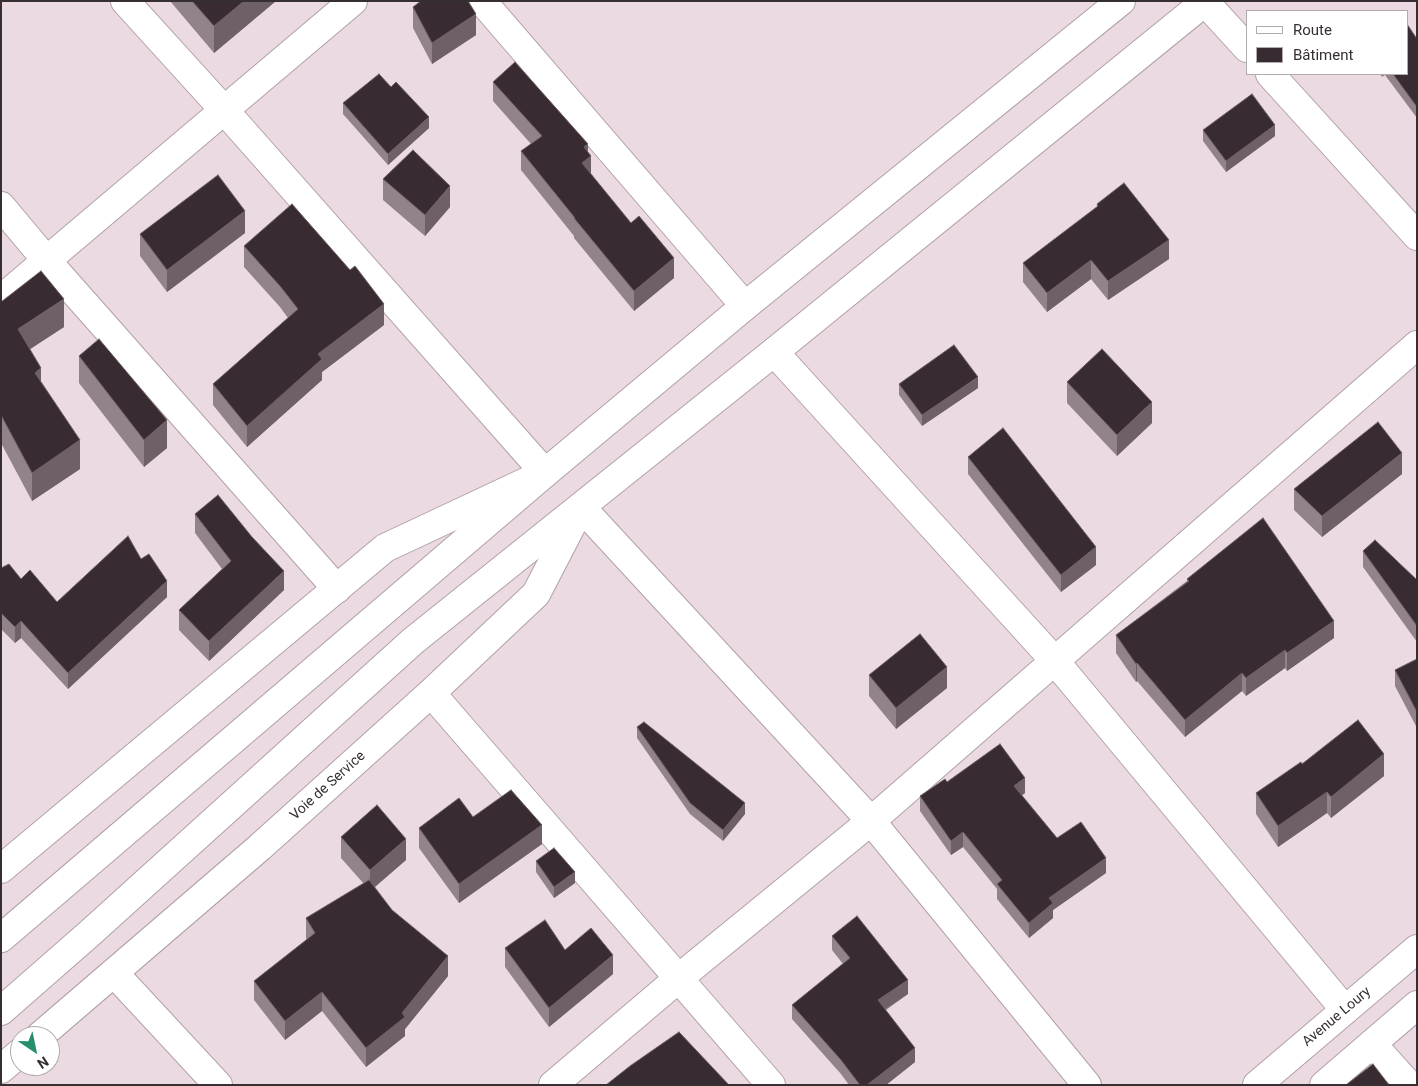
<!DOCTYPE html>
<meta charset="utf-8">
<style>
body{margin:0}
#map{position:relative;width:1418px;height:1086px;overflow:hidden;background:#ecdae3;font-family:Roboto,sans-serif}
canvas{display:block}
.frame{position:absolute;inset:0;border:2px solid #362f32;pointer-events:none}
.legend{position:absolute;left:1246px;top:10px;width:162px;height:65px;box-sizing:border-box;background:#fff;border:1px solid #afacad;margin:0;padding:6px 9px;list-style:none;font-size:15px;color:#362f32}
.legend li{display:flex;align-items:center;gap:10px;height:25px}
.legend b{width:25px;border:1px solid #afacad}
.north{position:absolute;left:10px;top:1026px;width:50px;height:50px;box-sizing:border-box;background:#fff;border:1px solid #afacad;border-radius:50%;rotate:146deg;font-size:14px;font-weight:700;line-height:20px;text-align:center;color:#362f32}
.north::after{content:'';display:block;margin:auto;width:18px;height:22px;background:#258f6d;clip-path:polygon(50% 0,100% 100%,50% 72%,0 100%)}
</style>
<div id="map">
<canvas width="1418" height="1086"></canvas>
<div class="frame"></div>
<ul class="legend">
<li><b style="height:6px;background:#fff"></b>Route</li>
<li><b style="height:14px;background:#392b32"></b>Bâtiment</li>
</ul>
<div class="north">N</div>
</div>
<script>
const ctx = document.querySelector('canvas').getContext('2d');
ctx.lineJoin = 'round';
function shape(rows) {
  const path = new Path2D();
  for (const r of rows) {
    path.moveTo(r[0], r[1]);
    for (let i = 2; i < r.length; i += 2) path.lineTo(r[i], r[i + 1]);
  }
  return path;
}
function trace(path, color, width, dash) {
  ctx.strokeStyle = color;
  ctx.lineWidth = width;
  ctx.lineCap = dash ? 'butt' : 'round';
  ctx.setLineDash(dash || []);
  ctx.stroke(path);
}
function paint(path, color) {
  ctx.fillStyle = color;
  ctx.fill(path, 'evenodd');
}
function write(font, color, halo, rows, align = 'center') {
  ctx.font = font + ' Roboto,sans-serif';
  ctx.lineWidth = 5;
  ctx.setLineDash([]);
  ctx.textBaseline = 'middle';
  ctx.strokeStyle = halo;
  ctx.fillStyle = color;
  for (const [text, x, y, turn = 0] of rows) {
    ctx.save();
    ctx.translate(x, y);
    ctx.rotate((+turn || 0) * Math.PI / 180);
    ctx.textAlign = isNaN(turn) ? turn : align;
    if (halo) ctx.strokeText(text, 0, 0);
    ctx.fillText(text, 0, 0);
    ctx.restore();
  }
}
const minor = shape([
 [125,1,224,110,545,473],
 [482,1,745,306],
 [1205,2,1247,48],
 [1270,74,1417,236],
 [1,206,47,261,337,589],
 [1,299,353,1],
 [774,352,1054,660,1345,1010],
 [581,507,871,821,1087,1085],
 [431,693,771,1085],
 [114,973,218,1085],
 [1372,1044,1409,1085],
 [553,1085,679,978,871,821,1417,345]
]);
const major = shape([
 [1,869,385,548,530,480],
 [40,1036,260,847,431,693,536,594,581,507],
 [1,1069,20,1053],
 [1257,1085,1417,949],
 [1324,1085,1417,1005]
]);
const highway = shape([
 [1,938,545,473,745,306,1121,1],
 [1,1011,90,933,413,641,774,352,1206,1]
]);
const wall = shape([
 [170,1,276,1,214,53],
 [413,7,476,35,432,64,413,28],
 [1417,39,1417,118,1385,75,1382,77,1380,74,1407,74],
 [493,82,588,152,591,174,674,278,634,311,574,238,574,236,521,170,521,151,531,144,493,101],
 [343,103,429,128,388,165,343,114],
 [1203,130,1275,136,1226,172,1203,141],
 [383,179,450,207,425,236,383,200],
 [1097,204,1169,259,1108,300,1091,279,1047,312,1023,282,1023,263,1097,207],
 [245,233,167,292,140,256,140,234],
 [244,246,384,325,322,372,322,380,247,447,213,405,213,384,288,318,280,307,244,267],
 [1,302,64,327,30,349,41,382,80,469,32,501,1,443],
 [79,356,167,448,144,467,79,383],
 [1067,382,1152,423,1117,456,1067,403],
 [899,384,978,388,922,426,899,395],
 [968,457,1096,565,1061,592,968,474],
 [1402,474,1322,537,1294,510,1294,489],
 [195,514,284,590,209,661,179,630,179,610,222,569,195,533],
 [1363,551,1417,580,1417,642,1363,567],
 [141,559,167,597,68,689,21,638,15,643,1,629,1,568,21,579,57,602],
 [1187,579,1334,638,1287,671,1285,668,1246,696,1242,691,1185,737,1137,681,1136,682,1116,653,1116,635,1187,581],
 [1417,659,1417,728,1395,686,1395,670],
 [869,675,947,688,896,729,869,696],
 [637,727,745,814,723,841,690,814,637,738],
 [1302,764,1384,776,1331,818,1327,813,1278,847,1256,814,1256,793],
 [947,782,1025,793,1022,795,1057,838,1106,873,1053,910,1053,918,1029,938,997,899,997,889,963,847,951,855,920,811,920,796],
 [419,828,542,844,459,903,419,848],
 [341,837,406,860,375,887,392,910,448,976,405,1029,405,1036,366,1067,322,1011,285,1040,254,1000,254,981,307,940,306,938,306,918,364,884,341,858],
 [536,861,575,883,554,898,536,872],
 [832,936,908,994,886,1010,915,1062,886,1085,849,1085,841,1074,792,1019,792,1005,843,964,832,950],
 [505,948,565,950,613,974,549,1027,505,967]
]);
const shadedWall = shape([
 [244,1,276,1,214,53,214,26],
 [476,14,476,35,432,64,432,43],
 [429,117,429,128,388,165,388,154],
 [1275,125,1275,136,1226,172,1226,161],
 [588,144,588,158,591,156,591,176,582,163,584,147],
 [450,186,450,207,425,236,425,215],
 [245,211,245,233,167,292,167,270],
 [1169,240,1169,259,1108,300,1108,281],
 [674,258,674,278,634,311,634,291],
 [1091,260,1091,279,1047,312,1047,293],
 [64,299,64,327,18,357,18,329],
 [384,304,384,325,322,372,322,380,247,447,247,426,318,354],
 [41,368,41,397,35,373],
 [978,377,978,388,922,426,922,415],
 [1152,402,1152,423,1117,456,1117,435],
 [167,420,167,448,144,467,144,440],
 [80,440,80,469,32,501,32,473],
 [1402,453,1402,474,1322,537,1322,516],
 [1096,547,1096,565,1061,592,1061,575],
 [284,571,284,590,209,661,209,641],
 [167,581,167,597,68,689,68,673],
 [21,621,21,638,15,643,15,627],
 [1334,621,1334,638,1287,671,1287,653],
 [1285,650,1285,668,1246,696,1246,678],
 [1137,663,1137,681,1136,682,1136,664],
 [947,667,947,688,896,729,896,708],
 [1242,673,1242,691,1185,737,1185,720],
 [1384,754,1384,776,1331,818,1331,797],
 [1025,778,1025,793,1014,801,1014,786],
 [1327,792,1327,813,1278,847,1278,826],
 [745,803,745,814,723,841,723,830],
 [542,825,542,844,459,903,459,884],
 [963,832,963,847,951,855,951,841],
 [406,839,406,860,370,891,370,870],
 [1106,858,1106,873,1053,910,1053,918,1029,938,1029,923,1049,898],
 [575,872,575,883,554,898,554,887],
 [613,955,613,974,549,1027,549,1008],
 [448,956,448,976,405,1029,405,1036,366,1067,366,1048,402,1013],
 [908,980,908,994,878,1014,878,1000],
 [322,992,322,1011,285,1040,285,1021],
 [915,1048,915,1062,886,1085,867,1085]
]);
const building = shape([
 [192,1,244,1,214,26,192,1],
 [421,1,468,1,476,14,432,43,413,7,421,1],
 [1407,24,1417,39,1417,107,1393,74,1407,74,1407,24],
 [515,62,588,144,584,147,591,156,582,163,631,223,639,216,674,258,634,291,574,218,575,218,521,151,542,136,493,82,515,62],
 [379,74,391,87,396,82,429,117,388,154,343,103,379,74],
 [1252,94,1275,125,1226,161,1203,130,1252,94],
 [413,150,450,186,425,215,383,179,413,150],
 [218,175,245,211,167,270,140,234,218,175],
 [1124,183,1169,240,1108,281,1091,260,1047,293,1023,263,1098,206,1097,204,1124,183],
 [292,204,350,270,355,266,384,304,318,354,322,359,247,426,213,384,298,309,280,286,244,246,292,204],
 [41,271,64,299,18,329,41,368,35,373,80,440,32,473,1,415,1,302,41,271],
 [99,339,167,420,144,440,79,356,99,339],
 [954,345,978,377,922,415,899,384,954,345],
 [1102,349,1152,402,1117,435,1067,382,1102,349],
 [1378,422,1402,453,1322,516,1294,489,1378,422],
 [1003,428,1096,547,1061,575,968,457,1003,428],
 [218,495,252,537,284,571,209,641,179,610,231,561,195,514,218,495],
 [1263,518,1334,621,1287,653,1285,650,1246,678,1242,673,1185,720,1137,663,1136,664,1116,635,1189,581,1187,579,1263,518],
 [128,536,141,559,149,554,167,581,68,673,21,621,15,627,1,613,1,568,9,564,21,579,30,570,57,602,128,536],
 [1375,540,1417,580,1417,626,1363,551,1375,540],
 [920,634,947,667,896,708,869,675,920,634],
 [1417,659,1417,712,1395,670,1417,659],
 [1358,720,1384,754,1331,797,1327,792,1278,826,1256,793,1301,762,1302,764,1358,720],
 [644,722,745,803,723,830,690,803,637,727,644,722],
 [1000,744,1025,778,1014,786,1057,838,1081,822,1106,858,1049,898,1053,903,1029,923,997,884,1002,880,963,832,951,841,920,796,945,779,947,782,1000,744],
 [511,790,542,825,459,884,419,828,459,798,473,817,511,790],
 [377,805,406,839,370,870,341,837,377,805],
 [554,848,575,872,554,887,536,861,554,848],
 [369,880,392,910,448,956,402,1013,405,1017,366,1048,322,992,285,1021,254,981,315,933,306,918,369,880],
 [857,916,908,980,878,1000,915,1048,867,1085,860,1085,841,1060,792,1005,850,958,832,936,857,916],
 [545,920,565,950,591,928,613,955,549,1008,505,948,545,920],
 [679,1032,729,1085,606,1085,630,1066,679,1032],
 [1373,1064,1389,1085,1346,1085,1373,1064]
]);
const streetNames = [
 ["Voie de Service",328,786,-42],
 ["Avenue Loury",1337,1017,-40]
];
trace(minor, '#b1a0a8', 30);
trace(major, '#b1a0a8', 30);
trace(highway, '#b1a0a8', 30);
trace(minor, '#fff', 28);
trace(major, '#fff', 28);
trace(highway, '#fff', 28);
paint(wall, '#92828a');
paint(shadedWall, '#6f6067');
paint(building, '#392b32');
trace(building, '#6f6067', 1);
write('14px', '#362f32', '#fff', streetNames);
</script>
